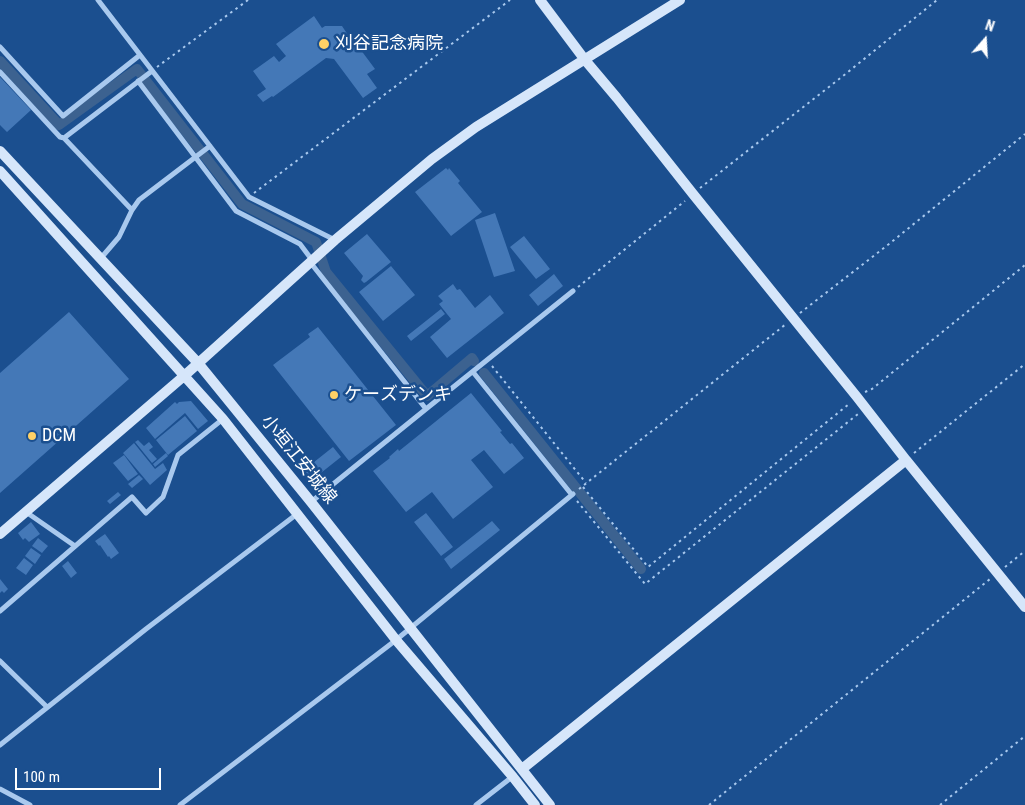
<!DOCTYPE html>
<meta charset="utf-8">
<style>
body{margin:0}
#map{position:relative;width:1025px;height:805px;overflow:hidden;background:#1b4f8f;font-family:"Roboto Condensed",sans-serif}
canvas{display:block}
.north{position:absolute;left:960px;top:15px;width:50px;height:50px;-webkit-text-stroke:4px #1b4f8f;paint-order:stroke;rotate:19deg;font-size:14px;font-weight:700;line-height:20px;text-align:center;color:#fff}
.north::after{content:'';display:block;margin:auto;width:18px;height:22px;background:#fff;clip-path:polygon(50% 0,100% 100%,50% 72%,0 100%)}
.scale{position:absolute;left:15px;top:768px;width:146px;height:22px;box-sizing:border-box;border:2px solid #fff;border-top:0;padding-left:6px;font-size:15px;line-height:18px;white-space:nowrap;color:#fff;-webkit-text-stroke:4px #1b4f8f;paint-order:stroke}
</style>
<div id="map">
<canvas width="1025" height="805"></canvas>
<div class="north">N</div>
<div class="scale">100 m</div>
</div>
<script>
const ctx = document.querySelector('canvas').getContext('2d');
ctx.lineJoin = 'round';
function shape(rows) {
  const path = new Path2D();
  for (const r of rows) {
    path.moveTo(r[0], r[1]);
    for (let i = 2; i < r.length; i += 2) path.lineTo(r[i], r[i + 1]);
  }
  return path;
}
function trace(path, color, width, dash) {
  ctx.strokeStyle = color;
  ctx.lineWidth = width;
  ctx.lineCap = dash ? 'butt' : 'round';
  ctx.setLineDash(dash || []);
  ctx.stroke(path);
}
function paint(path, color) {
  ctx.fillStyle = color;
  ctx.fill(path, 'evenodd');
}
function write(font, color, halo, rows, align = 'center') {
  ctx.font = font + ' "Roboto Condensed","Noto Sans JP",sans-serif';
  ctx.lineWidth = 5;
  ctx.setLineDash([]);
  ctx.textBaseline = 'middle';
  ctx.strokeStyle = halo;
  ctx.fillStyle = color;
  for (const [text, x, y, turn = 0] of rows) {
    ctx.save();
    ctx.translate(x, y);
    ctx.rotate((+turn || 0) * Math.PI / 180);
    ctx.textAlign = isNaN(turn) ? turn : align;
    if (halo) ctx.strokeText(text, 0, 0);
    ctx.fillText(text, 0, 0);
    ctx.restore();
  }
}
const canal = shape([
 [0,61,59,125,137,69,242,204,316,242,326,272,427,396,472,358,474,361],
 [484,373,641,569]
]);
const building = shape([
 [314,16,322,28,325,26,342,26,348,35,349,34,375,69,367,74,377,88,363,98,334,59,326,58,273,97,272,96,263,102,257,95,266,89,253,71,274,56,279,62,286,56,276,44],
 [0,77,31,110,7,132,0,125],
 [446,168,448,170,449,168,460,181,458,183,482,212,451,236,415,192],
 [495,213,515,271,494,277,475,220],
 [367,234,391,262,366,282,364,283,361,280,363,276,344,253],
 [524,236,550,269,536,279,510,247],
 [391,266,415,295,383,321,359,292],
 [554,274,563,286,538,306,529,295],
 [453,284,457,290,460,289,475,308,490,295,504,313,447,358,430,337,451,319,439,304,443,301,438,296],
 [441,309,445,314,411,341,407,336],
 [69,312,129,379,0,493,0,373],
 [318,327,396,425,349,461,273,365,310,337,308,334],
 [471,393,502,431,500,432,510,444,512,443,524,458,504,474,484,450,471,460,493,487,453,519,432,492,406,512,373,471,390,458,389,457,398,449,399,451],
 [191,401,208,421,198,429,185,413,155,439,146,428,175,402,177,404,179,402],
 [185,416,197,431,168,455,156,440],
 [138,440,144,446,149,442,153,447,149,450,157,459,152,463,135,442],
 [134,443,155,469,163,463,167,470,150,485,123,453],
 [333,447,341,457,312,480,304,470],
 [166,453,168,456,155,467,153,464],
 [124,455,138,474,128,481,113,463],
 [139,475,143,479,132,488,128,484],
 [118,492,121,495,110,504,107,501],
 [426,513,453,547,441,556,414,522],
 [492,521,500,530,451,569,444,559],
 [31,522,40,534,29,542,25,538,23,540,18,533],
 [105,534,119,553,111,559,109,556,108,557,100,545,99,546,95,541],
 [38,538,48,546,42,553,32,546],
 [31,548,41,555,35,564,25,556],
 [24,558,33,565,26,575,16,568],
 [68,561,77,573,71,578,62,566],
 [0,579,8,589,4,593,2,591,0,593]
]);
const path = shape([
 [157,67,248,0],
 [700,188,848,72,937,0],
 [254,193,510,0],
 [578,287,685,201],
 [800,313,889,244,1025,134],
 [492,366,586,483],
 [865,392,872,389,1025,265],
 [914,453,1025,364],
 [583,487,648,567,849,404],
 [579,489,786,324],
 [577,501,645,584,858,414],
 [1005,567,1025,551],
 [709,805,990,579],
 [940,805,1025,736]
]);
const street = shape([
 [98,0,249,197,335,240],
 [0,47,63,116,140,55],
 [0,72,60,137,64,138],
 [138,81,236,211,300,244,312,260],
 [132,210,64,138,152,71],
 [101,258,119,237,132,210,139,200,210,146],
 [310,262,426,409],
 [473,372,572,495],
 [311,502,426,409,573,291],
 [26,512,75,546],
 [0,611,132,497,146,513,163,497,178,455,223,419],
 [0,661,47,707],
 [0,745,146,629,297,514],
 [0,789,30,805],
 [180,805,396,640,573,494],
 [476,805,512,777]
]);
const secondary = shape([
 [0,151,198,363,311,502,550,805],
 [0,171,223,419,396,640,513,777,535,805],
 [906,460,1025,607],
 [0,534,184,376,335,240,432,159,476,127,680,0],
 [522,769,906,460,857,397,693,194,617,98,585,60,540,0]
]);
const markers = [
 [324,44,6,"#ffd166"],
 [334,395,5,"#ffd166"],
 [32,436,5,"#ffd166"]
];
const poiNames = [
 ["刈谷記念病院",335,44],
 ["ケーズデンキ",344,395],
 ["DCM",42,436]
];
const streetNames = [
 ["小垣江安城線",298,460,51]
];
trace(canal, '#3c6290', 10);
paint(building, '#4478b7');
trace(path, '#a9c9ee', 2, [2.5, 4]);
trace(street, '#a9c9ee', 5);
trace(secondary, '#d6e6fa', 10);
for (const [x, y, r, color] of markers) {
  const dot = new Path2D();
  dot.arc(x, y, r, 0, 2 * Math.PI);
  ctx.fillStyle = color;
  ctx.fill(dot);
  trace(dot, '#1b4f8f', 2);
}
write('18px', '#fff', '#1b4f8f', poiNames, 'left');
write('18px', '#fff', '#1b4f8f', streetNames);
</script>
